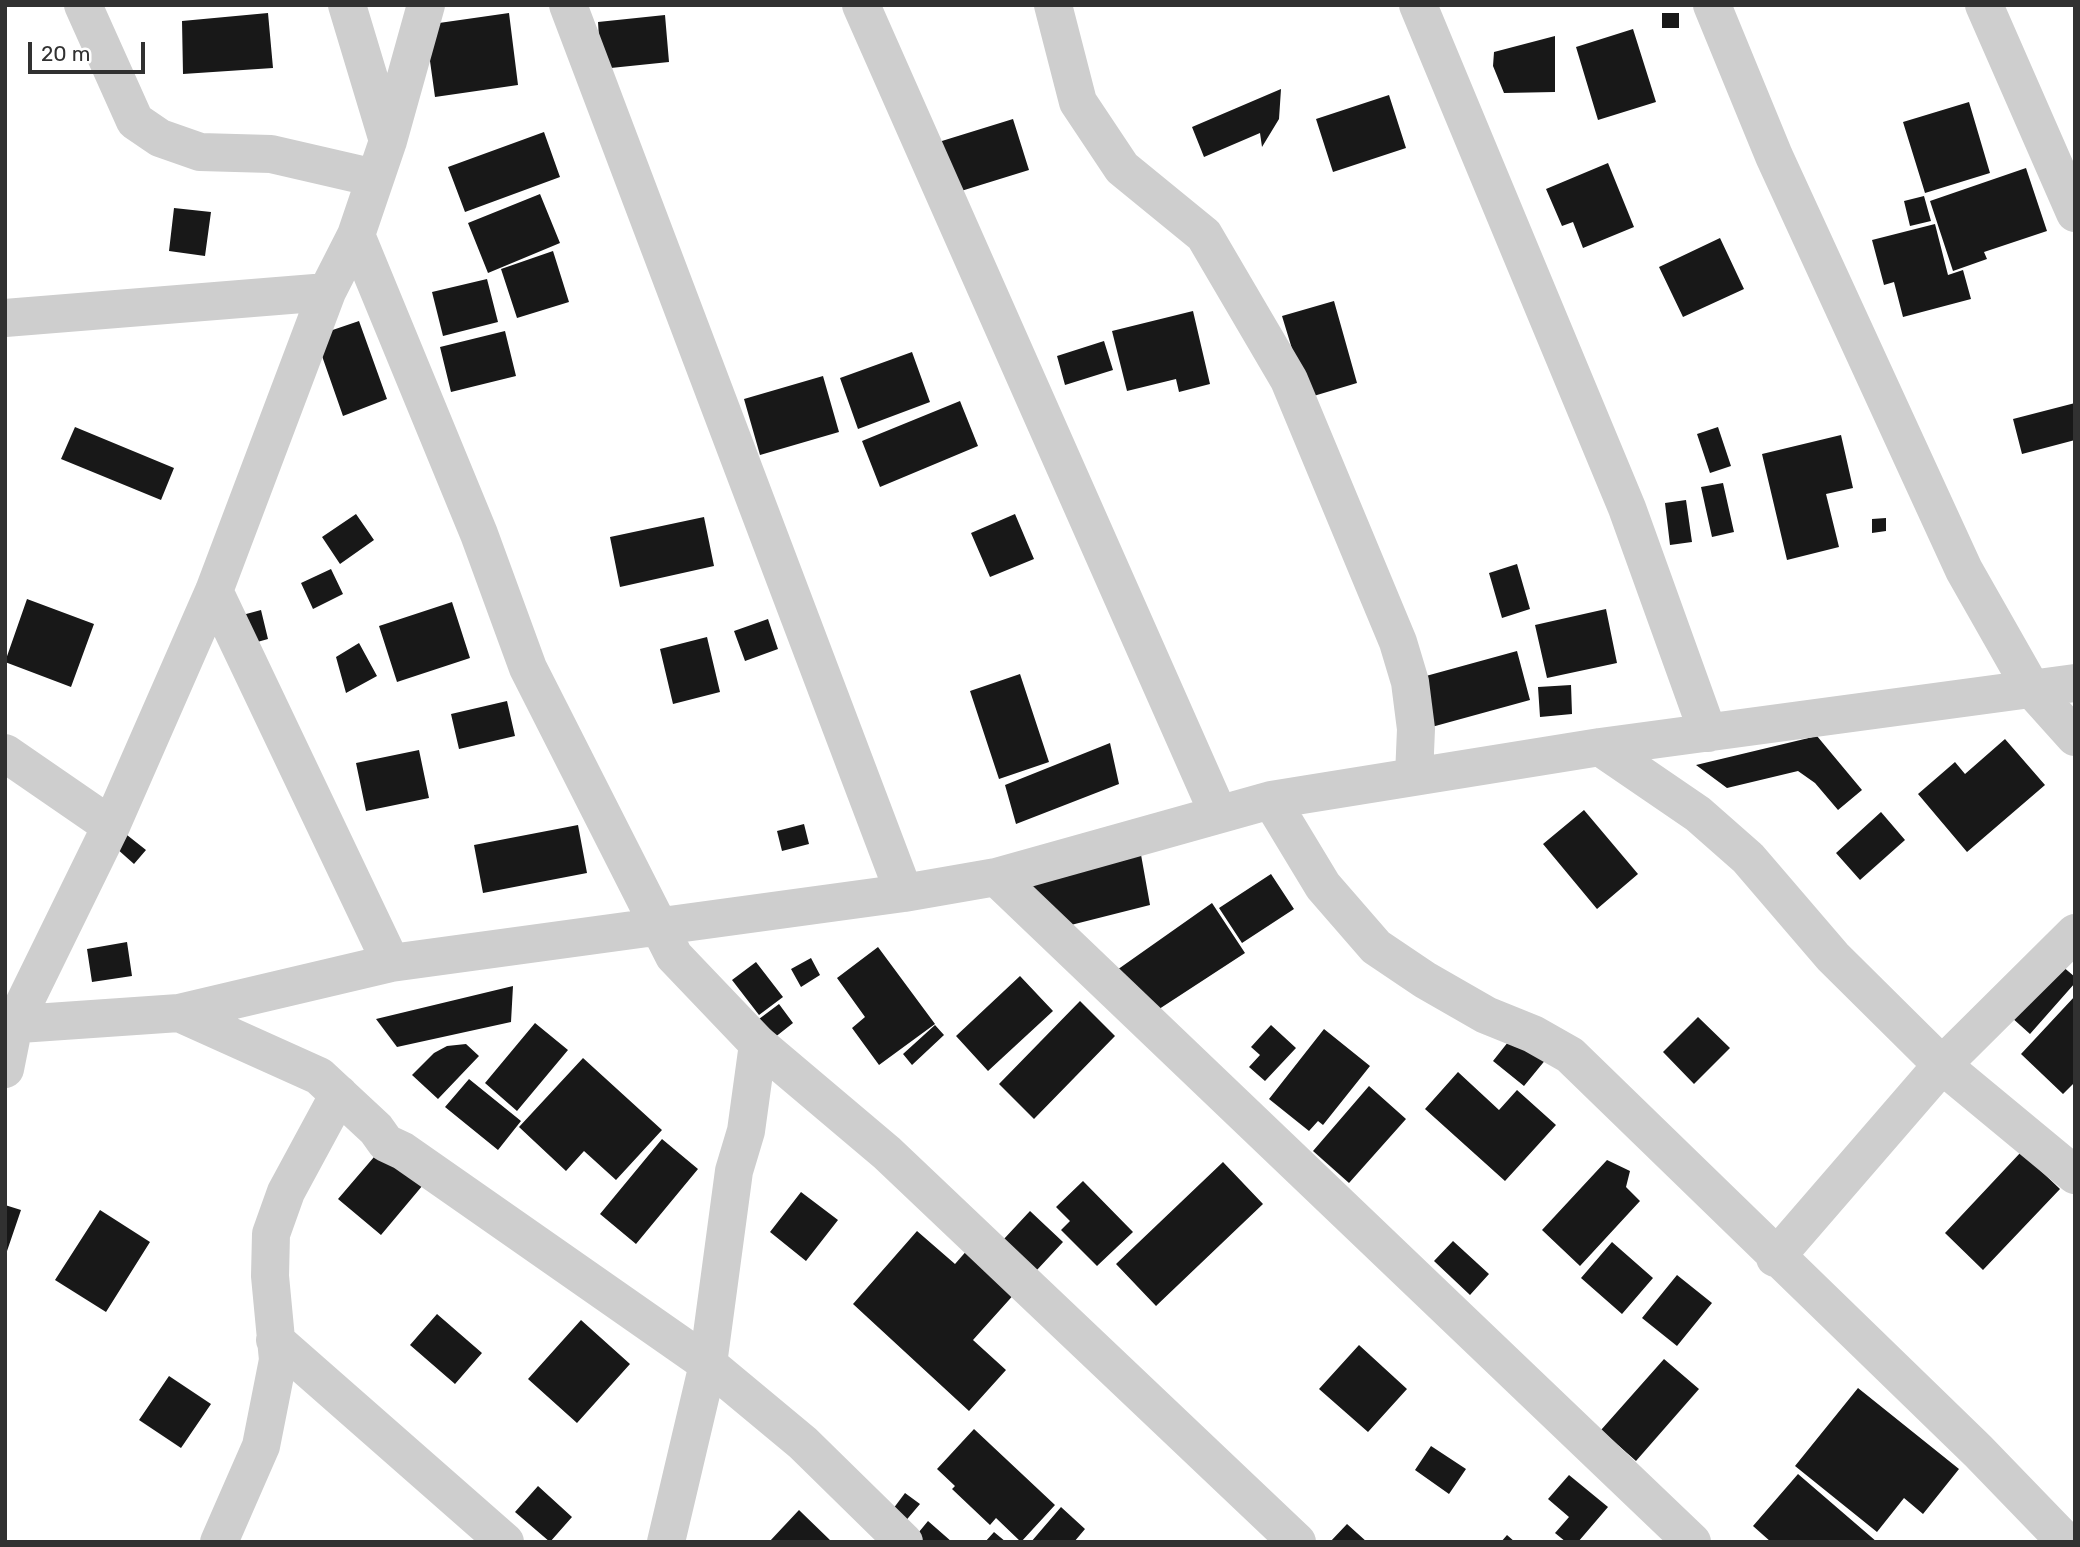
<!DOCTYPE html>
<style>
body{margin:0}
#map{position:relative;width:2080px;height:1547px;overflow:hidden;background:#fff;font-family:Rubik,sans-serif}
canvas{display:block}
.frame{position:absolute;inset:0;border:7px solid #313131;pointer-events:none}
.scale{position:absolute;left:28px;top:42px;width:117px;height:32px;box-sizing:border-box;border:4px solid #313131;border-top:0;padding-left:9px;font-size:21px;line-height:24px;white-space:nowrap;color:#313131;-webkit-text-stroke:5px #fff;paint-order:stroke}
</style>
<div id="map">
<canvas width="2080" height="1547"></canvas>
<div class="frame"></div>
<div class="scale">20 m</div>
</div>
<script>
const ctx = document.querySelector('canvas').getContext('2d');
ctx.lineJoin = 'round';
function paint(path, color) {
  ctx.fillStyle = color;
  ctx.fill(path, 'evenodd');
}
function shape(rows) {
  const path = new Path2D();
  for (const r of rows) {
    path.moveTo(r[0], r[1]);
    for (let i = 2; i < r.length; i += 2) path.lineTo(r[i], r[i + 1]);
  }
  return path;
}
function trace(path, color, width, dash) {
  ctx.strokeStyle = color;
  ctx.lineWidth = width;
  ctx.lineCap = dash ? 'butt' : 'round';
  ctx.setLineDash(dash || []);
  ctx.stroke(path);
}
const building = shape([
 [268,13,273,68,183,74,182,21],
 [509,13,518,85,435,97,425,25],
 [1662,13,1679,13,1679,28,1662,28],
 [665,15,669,62,601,69,598,22],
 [1633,29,1656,102,1598,120,1576,47],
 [1555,36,1555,92,1504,93,1493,66,1494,52],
 [1281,89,1279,119,1262,147,1260,133,1204,157,1192,127],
 [1389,95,1406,148,1333,172,1316,119],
 [1969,102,1990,173,1925,193,1903,122],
 [1013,119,1029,170,932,200,916,149],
 [544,132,560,177,465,212,448,167],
 [1608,163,1634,227,1583,248,1573,222,1562,226,1546,189],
 [2026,168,2047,231,1984,252,1987,259,1953,271,1930,201],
 [540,194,560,243,488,273,468,223],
 [1924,196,1931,221,1910,226,1904,201],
 [174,208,211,212,205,256,169,251],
 [1935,224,1948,275,1963,270,1971,299,1903,317,1894,282,1884,285,1872,240],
 [1720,238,1744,289,1683,317,1659,267],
 [553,251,569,302,517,318,501,269],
 [487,279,498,322,443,336,432,292],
 [1334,301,1357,383,1307,398,1282,316],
 [1193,311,1210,384,1179,392,1176,379,1127,391,1112,331],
 [359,321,387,399,343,416,315,336],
 [505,331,516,376,451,392,440,347],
 [1104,341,1113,370,1065,385,1057,356],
 [912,352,930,402,858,429,840,378],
 [823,376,839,432,760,455,744,399],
 [960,401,978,446,880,487,862,441],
 [2075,403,2075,440,2022,454,2013,419],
 [75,427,174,468,161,500,61,459],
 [1718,427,1731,466,1710,473,1697,434],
 [1841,435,1853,488,1826,494,1839,547,1787,560,1762,454],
 [1723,483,1734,532,1712,537,1701,487],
 [1686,500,1692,542,1670,545,1665,503],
 [356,514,374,540,340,564,322,537],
 [1015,514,1034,559,990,577,971,533],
 [704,517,714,566,620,587,610,537],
 [1886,518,1886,531,1872,533,1872,519],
 [1517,564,1530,609,1502,618,1489,573],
 [331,569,343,594,313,609,301,583],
 [27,599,94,624,71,687,5,662],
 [452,602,470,658,397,682,379,626],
 [1606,609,1617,663,1547,678,1535,625],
 [261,610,268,639,243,646,235,617],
 [768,619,778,649,745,661,734,631],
 [707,637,720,692,673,704,660,649],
 [359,643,377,676,346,693,336,657],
 [1517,651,1530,700,1428,728,1415,679],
 [1020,674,1049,762,999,779,970,691],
 [1571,685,1572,714,1540,717,1538,687],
 [507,701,515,736,459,749,451,714],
 [1817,736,1862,790,1838,810,1815,783,1798,771,1727,788,1696,765],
 [2005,739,2045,785,1967,852,1918,794,1955,762,1965,774],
 [1110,743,1119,784,1016,824,1005,785],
 [419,750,429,798,366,811,356,763],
 [1584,810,1638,874,1597,909,1543,844],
 [1881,812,1905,840,1860,880,1836,853],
 [804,824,809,844,782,851,777,831],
 [578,825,587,873,483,893,474,845],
 [127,835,146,850,134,864,116,848],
 [1140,849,1150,905,1067,926,1028,885],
 [1271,874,1294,909,1242,943,1219,908],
 [1212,903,1245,953,1153,1013,1107,977],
 [127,942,132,976,92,982,87,949],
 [878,947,935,1024,879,1065,852,1028,865,1017,837,978],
 [2048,954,2075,977,2075,983,2030,1034,2001,1008],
 [811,958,820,975,801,987,791,969],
 [756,962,783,997,759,1015,732,980],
 [1020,976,1053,1011,988,1071,956,1036],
 [513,986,511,1022,397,1047,376,1019],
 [2075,996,2075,1082,2063,1094,2021,1054],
 [1080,1001,1115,1036,1034,1119,999,1084],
 [779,1004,793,1023,774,1038,759,1019],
 [1698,1017,1730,1048,1694,1084,1663,1052],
 [535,1023,568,1050,517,1111,485,1083],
 [935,1025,944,1035,912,1065,903,1054],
 [1271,1025,1296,1048,1265,1081,1249,1067,1260,1055,1251,1047],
 [1324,1029,1370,1066,1323,1125,1318,1121,1309,1131,1269,1099],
 [1516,1032,1547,1058,1524,1086,1493,1061],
 [466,1044,479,1056,438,1099,412,1075,434,1053,447,1046],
 [583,1058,662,1130,616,1180,584,1151,566,1171,519,1127],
 [1458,1072,1499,1110,1517,1090,1556,1125,1505,1181,1425,1109],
 [469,1079,521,1121,498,1150,445,1107],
 [1369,1086,1406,1119,1349,1183,1313,1151],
 [662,1139,698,1169,636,1244,600,1214],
 [386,1143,428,1179,381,1235,338,1199],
 [2021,1152,2060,1189,1983,1270,1945,1233],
 [1607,1160,1630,1171,1626,1187,1640,1201,1580,1266,1542,1230],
 [1223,1162,1263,1204,1156,1306,1116,1264],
 [1083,1181,1133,1232,1097,1266,1061,1230,1070,1221,1056,1207],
 [801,1192,838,1220,806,1261,770,1232],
 [5,1205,21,1210,6,1254,5,1254],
 [100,1210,150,1242,106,1312,55,1280],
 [1030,1211,1063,1242,1036,1271,1003,1240],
 [917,1231,955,1264,969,1248,1017,1291,973,1340,1006,1370,969,1411,853,1304],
 [1453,1241,1489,1274,1470,1295,1434,1261],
 [1612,1242,1653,1278,1622,1314,1581,1278],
 [1677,1275,1712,1303,1677,1346,1642,1318],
 [437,1314,482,1353,455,1384,410,1345],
 [581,1320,630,1364,577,1423,528,1379],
 [1359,1345,1407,1389,1368,1432,1319,1389],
 [1664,1359,1699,1389,1636,1461,1601,1430],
 [169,1376,211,1404,181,1448,139,1420],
 [1858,1388,1959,1469,1923,1514,1904,1498,1877,1532,1795,1466],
 [974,1429,1055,1505,1021,1542,996,1518,990,1525,952,1489,955,1486,937,1469],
 [1431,1446,1466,1469,1449,1494,1415,1470],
 [1798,1474,1877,1542,1771,1542,1753,1526],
 [1569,1475,1608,1507,1578,1542,1566,1542,1555,1533,1569,1517,1548,1499],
 [538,1486,572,1517,550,1542,515,1512],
 [905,1493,920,1504,903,1524,890,1513],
 [1061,1507,1085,1529,1074,1542,1031,1542],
 [799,1510,832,1542,769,1542],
 [928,1521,952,1542,919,1542,914,1538],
 [1347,1524,1367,1542,1330,1542],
 [994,1532,1006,1542,985,1542],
 [1507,1535,1515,1542,1501,1542]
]);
const minor = shape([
 [83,5,135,121,160,138,200,152,271,154,375,178],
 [347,5,388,141],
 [568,5,904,893],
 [861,5,1218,813],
 [1053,5,1078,102,1122,168,1204,235,1289,380,1398,642,1410,682,1416,729,1414,776],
 [1418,5,1627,508,1708,733],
 [1712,5,1774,156,1964,570,2031,688,2075,737],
 [1984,5,2075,213],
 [356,235,479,534,528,668,674,956,758,1044,887,1153,1297,1542],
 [5,318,327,292],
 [214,591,391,963],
 [1600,747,1698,814,1748,858,1833,957,1942,1065,2075,1175],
 [5,753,111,826],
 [1271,800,1323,886,1376,947,1425,980,1486,1015,1533,1034,1570,1055,1978,1451,2066,1542],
 [996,877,1692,1542],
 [179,1013,319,1076,376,1129,386,1143,403,1151,708,1364,803,1443,904,1542],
 [5,1025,179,1013,391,963,904,893,996,877,1271,800,1600,747,2075,683],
 [5,1069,14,1024,111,826,214,591,327,292,356,235,388,141,426,5],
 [1775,1258,1942,1065,2075,933],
 [275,1340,505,1542],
 [219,1542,261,1446,278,1360,270,1276,271,1234,286,1192,339,1094],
 [666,1542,708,1364,734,1171,746,1131,758,1044]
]);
paint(building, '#181818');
trace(minor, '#cecece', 38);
</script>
